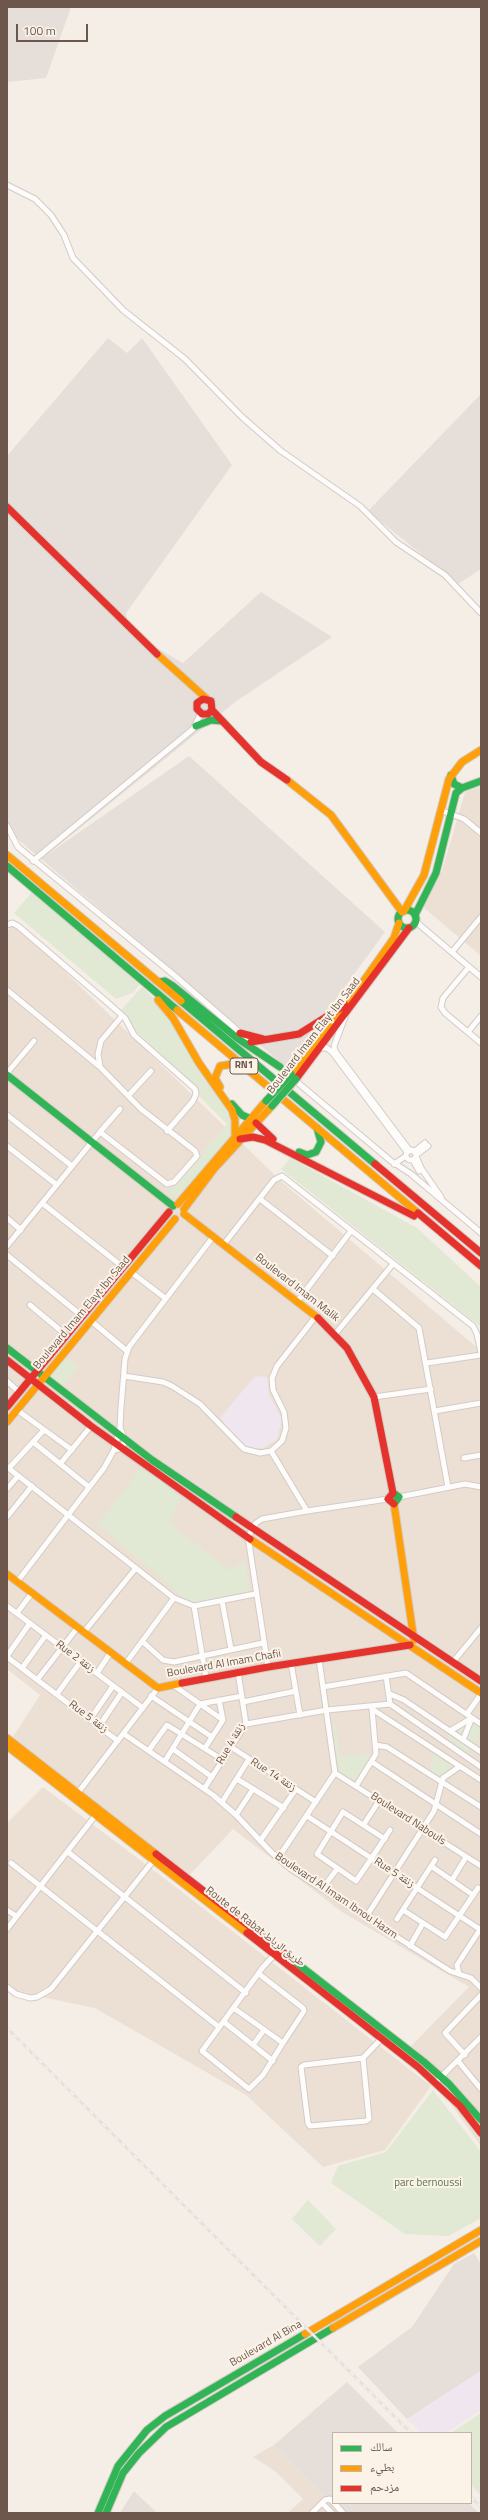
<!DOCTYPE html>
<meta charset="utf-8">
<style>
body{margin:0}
#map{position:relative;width:488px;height:2520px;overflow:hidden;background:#f4eee7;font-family:"Titillium Web","Noto Naskh Arabic",sans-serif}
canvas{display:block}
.frame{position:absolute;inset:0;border:8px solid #6d564c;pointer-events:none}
.legend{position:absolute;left:332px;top:2432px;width:140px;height:72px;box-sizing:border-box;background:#fcf3e8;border:1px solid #c3b4aa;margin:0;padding:5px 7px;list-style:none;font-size:12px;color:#6d564c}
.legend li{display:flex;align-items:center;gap:8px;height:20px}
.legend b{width:20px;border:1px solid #c3b4aa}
.scale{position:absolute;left:16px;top:24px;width:72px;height:18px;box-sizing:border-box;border:2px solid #6d564c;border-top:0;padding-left:5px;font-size:12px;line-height:14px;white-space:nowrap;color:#6d564c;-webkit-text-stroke:3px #fcf3e8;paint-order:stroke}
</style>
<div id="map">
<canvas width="488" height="2520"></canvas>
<div class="frame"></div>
<ul class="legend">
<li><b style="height:5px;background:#30b455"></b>سالك</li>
<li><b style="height:5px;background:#ff9f0a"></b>بطيء</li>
<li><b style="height:5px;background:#e5322d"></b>مزدحم</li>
</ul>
<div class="scale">100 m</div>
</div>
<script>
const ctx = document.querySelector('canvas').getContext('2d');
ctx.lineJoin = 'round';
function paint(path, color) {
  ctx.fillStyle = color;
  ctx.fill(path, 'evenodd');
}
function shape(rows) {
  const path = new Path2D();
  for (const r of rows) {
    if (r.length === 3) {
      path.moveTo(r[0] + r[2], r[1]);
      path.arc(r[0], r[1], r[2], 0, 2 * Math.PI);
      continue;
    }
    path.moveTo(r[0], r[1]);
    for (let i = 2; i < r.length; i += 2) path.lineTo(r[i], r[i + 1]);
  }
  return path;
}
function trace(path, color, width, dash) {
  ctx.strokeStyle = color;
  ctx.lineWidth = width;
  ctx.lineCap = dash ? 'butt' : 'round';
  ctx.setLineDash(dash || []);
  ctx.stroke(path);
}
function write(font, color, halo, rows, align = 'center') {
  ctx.font = font + ' "Titillium Web","Noto Naskh Arabic",sans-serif';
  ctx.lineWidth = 4;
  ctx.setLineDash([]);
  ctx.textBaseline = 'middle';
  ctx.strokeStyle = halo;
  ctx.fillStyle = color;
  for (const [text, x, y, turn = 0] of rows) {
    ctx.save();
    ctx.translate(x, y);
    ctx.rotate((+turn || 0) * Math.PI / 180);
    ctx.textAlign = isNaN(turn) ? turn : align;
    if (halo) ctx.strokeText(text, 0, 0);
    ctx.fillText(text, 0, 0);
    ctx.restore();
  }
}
const residential = shape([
 [481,787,481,956,423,907,442,871,465,792],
 [15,923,283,1183,481,1351,481,2146,410,2047,469,1987,342,1912,233,1829,180,1885,7,1752,7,1746,40,1695,7,1669,7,931],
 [43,1787,173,1885,431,2086,385,2150,323,2167,246,2095,95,2008,7,1990,7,1823],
 [274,2445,341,2513,288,2513,303,2499,275,2471,253,2457]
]);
const industrial = shape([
 [7,7,71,7,46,78,7,82],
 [108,338,127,353,142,338,232,465,126,613,129,632,183,663,261,592,332,637,235,702,48,854,189,756,385,932,286,1067,7,830,7,456],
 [481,394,481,569,458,584,368,511],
 [474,2253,481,2264,481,2371,407,2419,358,2367,412,2327,454,2264],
 [347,2382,398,2433,333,2433,333,2503,469,2503,479,2513,341,2513,274,2445],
 [134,2491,157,2513,120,2513]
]);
const education = shape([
 [255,1376,267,1377,269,1395,282,1419,277,1439,263,1448,251,1448,241,1444,220,1418],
 [481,2371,481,2410,447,2433,421,2433,407,2419]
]);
const green = shape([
 [33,891,140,984,133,993,116,999,14,913],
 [142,987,159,1004,235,1114,236,1132,188,1189,175,1198,169,1192,227,1124,199,1096,198,1088,131,1027,130,1022,121,1010],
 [290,1158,417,1228,481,1287,481,1327,281,1169],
 [65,1356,78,1367,62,1387,49,1375],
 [143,1464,182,1499,168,1522,231,1571,244,1560,250,1590,194,1606,98,1525],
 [468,1718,480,1728,476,1746,450,1728],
 [335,1721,340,1756,369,1753,370,1759,356,1783,343,1775,338,1766,332,1722],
 [450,1734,469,1747,467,1753,447,1739],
 [434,1753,452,1767,439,1779,429,1772],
 [433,2090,481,2152,481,2218,448,2236,405,2234,331,2183,338,2166,386,2152],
 [308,2200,336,2229,320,2246,292,2219],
 [481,2413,481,2495,471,2485,471,2433,451,2433]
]);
const street = shape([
 [7,185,35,199,51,215,64,235,73,258,123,310,185,359,242,417,281,451,360,506,396,542,445,575,481,613],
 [440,810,464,819,481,833],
 [7,826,18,847,174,975,252,1043],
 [33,861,193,729,201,713],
 [415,921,481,977],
 [7,925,12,923,18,926,108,1003,125,1018,134,1035,195,1089,196,1094,193,1101,167,1131],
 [452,952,481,917],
 [469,967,443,998,441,1007,445,1013,481,1043],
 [7,990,100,1067,141,1109,195,1151,197,1156,174,1182,167,1184,100,1132,7,1246],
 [345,1017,334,1046,335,1051,410,1151],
 [468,1032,481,1016],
 [320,1048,327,1048,332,1052,407,1152],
 [278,1066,391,1161,411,1174,481,1233],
 [100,1067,98,1054,101,1041,122,1016],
 [7,1073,34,1041],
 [128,1096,151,1071],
 [7,1115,72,1166],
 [100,1132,120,1109],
 [7,1146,57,1185],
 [411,1155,5],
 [414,1152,425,1143],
 [416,1155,428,1146],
 [416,1156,421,1168,441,1197],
 [413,1160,419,1171],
 [394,1164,406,1156],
 [260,1199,333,1256],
 [42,1203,123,1267],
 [7,1218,21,1230],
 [224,1244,274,1180,282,1176,473,1326,477,1334,481,1353],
 [7,1255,82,1316],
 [131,1272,165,1298],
 [373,1289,419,1328,448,1487],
 [297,1302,351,1231],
 [30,1305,66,1335],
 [90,1320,127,1351],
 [336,1333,393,1264],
 [427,1363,481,1355],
 [124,1376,163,1382,172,1386,200,1404,244,1449,260,1453,271,1451,282,1441,286,1428,284,1412,273,1390,272,1378,277,1366,316,1316],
 [7,1381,19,1392],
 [374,1397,431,1389],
 [17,1410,72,1450],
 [435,1411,481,1403],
 [33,1442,89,1487],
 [114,1450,122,1448,125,1440,120,1428,121,1407,125,1359,129,1347,213,1237],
 [271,1451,307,1511],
 [464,1458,481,1455],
 [60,1464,91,1426],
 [7,1467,174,1598,194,1606],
 [9,1468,44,1430],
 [7,1489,18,1476],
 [399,1497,465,1484,481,1487],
 [7,1517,32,1486],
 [17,1582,104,1468,114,1450,119,1432],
 [222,1601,231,1649],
 [7,1606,143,1708],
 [17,1613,32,1593],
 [84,1632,136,1568],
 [142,1641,163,1660,174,1662,263,1643],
 [7,1656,30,1623],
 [7,1657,118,1741],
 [453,1662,481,1628],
 [126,1663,174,1598],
 [291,1663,300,1715],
 [268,1667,248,1537,256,1523,262,1519,307,1511,388,1499],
 [22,1668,46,1635],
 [97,1673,111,1652],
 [386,1676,390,1704],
 [206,1678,194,1606,255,1594],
 [37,1680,78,1627],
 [173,1685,223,1720],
 [323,1687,406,1673,481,1724],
 [57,1694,81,1661],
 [390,1694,404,1700,481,1752],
 [151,1696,212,1737],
 [243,1702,296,1691],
 [372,1709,481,1780],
 [467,1714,481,1694],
 [91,1718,113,1686],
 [246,1724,327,1710,390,1704,481,1767],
 [100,1725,122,1692],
 [450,1731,472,1718],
 [124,1734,213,1795,236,1815,271,1852,291,1869,450,1971,471,1978,481,1988],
 [463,1740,471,1720],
 [375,1745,387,1747,481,1807],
 [231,1747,316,1802],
 [205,1748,223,1720,219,1700],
 [173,1749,212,1777],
 [149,1750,167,1725,223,1760],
 [165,1761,200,1704,242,1696],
 [372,1762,481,1834],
 [335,1773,481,1866],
 [237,1779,284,1808],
 [356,1786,376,1754,372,1709],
 [204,1789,246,1724,238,1672],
 [77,1794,158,1688],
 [222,1802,249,1759],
 [236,1815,253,1789],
 [307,1816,481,1930],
 [364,1824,379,1801],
 [385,1839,343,1812,317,1854,356,1881,371,1859,390,1830],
 [260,1841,296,1789],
 [68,1852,246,1993],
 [278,1858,335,1773,319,1659],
 [11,1863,219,2027],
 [431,1866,473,1895],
 [452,1880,466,1857],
 [322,1889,337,1869],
 [7,1910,16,1916],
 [403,1910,445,1937,478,1888],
 [366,1917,434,1811,443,1778,459,1767],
 [397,1919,435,1860],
 [7,1929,95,1816],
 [410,1946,423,1923],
 [276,1953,263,1967,202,2051,249,2089,263,2075,283,2043],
 [459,1974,457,1965,481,1928],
 [7,1987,16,1994,30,1998,37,1997,51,1989,153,1861],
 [235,2009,283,2043,304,2011,303,2008,259,1974],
 [224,2022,273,2061],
 [253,2045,264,2030],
 [465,2055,445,2033,481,1995],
 [363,2058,369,2119,366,2121,310,2126,308,2123,301,2067,304,2065,363,2058,381,2039],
 [458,2061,481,2089],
 [439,2079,481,2037],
 [322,2503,332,2513],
 [334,2503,343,2513],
 [312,2513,325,2500,330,2499,333,2502]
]);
const fast = shape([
 [196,726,211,720,222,721],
 [451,775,454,784,462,788],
 [7,866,177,1010],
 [407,919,9],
 [415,915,436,873,456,793,462,788,481,781],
 [160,982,165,981,173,986,237,1038,280,1067],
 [181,1001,375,1164],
 [7,1075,173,1206],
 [232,1104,242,1115,251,1119],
 [299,1152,307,1155,316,1152,321,1142,317,1128],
 [7,1348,152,1460,236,1517],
 [393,1493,399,1497,394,1504],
 [285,1954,424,2062,449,2084,481,2120],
 [98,2513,118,2466,147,2430,165,2416,305,2334],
 [106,2513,123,2473,139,2453,166,2427,333,2328]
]);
const slow = shape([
 [157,654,207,699],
 [287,780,331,815,402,912],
 [7,855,181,1001],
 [404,911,424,875,449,779,462,762,481,750],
 [158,1000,173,1018,199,1063,232,1110,235,1120,235,1135],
 [177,1010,418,1213],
 [291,1074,338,1017,394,938,399,923],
 [220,1087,215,1078,220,1066,233,1064,242,1069],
 [178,1204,266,1101],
 [184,1209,214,1169,272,1106],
 [184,1214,318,1318],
 [7,1422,175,1219],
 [394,1504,414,1640],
 [250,1539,481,1693],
 [7,1574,158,1688,182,1683],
 [7,1738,156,1854],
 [7,1746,247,1933],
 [333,2328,481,2241],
 [305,2334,481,2230]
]);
const jam = shape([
 [7,507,157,654],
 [212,710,208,714,202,714,197,709,197,703,203,699,211,701,212,710,261,762,287,780],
 [240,1033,263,1039],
 [251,1042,299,1034,345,1005],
 [296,1079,409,928],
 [256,1123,273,1139],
 [240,1139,253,1137,265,1140,414,1216],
 [375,1164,481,1253],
 [418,1213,481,1266],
 [318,1318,347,1348,374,1397,393,1493],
 [7,1360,91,1426,250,1539],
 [7,1407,169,1212],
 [393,1493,388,1499,394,1504],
 [236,1517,481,1681],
 [182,1683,268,1667,410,1645],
 [156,1854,285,1954],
 [247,1933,418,2067,460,2106,481,2133]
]);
const rail = shape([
 [7,2028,411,2433],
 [471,2497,481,2507]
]);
const fastBridge = shape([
 [266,1101,291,1074],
 [272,1106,296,1079]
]);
const shields = [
 [244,1066,28]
];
const shieldNames = [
 ["RN1",244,1066]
];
const streetNames = [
 ["Boulevard Imam Elayt Ibn Saad",314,1036,-52],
 ["Boulevard Imam Malik",297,1288,38],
 ["Boulevard Imam Elayt Ibn Saad",82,1313,-50],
 ["Rue 2 زنقة",75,1657,37],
 ["Boulevard Al Imam Chafii",224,1664,-10],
 ["Rue 5 زنقة",88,1717,37],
 ["Rue 4 زنقة",231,1744,-60],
 ["Rue 14 زنقة",273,1775,33],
 ["Boulevard Nabouls",408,1819,33],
 ["Rue 5 زنقة",394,1873,33],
 ["Boulevard Al Imam Ibnou Hazm",336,1896,34],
 ["Route de Rabat طريق الرباط",255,1927,38],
 ["Boulevard Al Bina",266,2344,-30]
];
const parkNames = [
 ["parc bernoussi",428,2183]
];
paint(residential, '#ece0d5');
paint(industrial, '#e5ded9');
paint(education, '#f0e6ef');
paint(green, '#e1e8d3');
trace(street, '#d2cbc6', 7);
trace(fast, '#d2cbc4', 9);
trace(slow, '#d2cbc4', 9);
trace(jam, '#d2cbc4', 9);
trace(street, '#fdfcfb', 5);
trace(fast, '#30b455', 7);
trace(slow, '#ff9f0a', 7);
trace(jam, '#e5322d', 7);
trace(rail, '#e3e0e3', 3);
trace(rail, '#fcf3e8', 1.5, [4.5]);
trace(fastBridge, '#d2cbc4', 9, []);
trace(fastBridge, '#30b455', 7);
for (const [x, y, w] of shields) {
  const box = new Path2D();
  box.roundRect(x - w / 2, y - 8, w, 16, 3);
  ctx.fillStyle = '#fcf3e8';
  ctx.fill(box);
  trace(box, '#6d564c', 1);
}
write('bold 10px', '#6d564c', null, shieldNames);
write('11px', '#6d564c', '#fcf3e8', streetNames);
write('11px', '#597749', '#fcf3e8', parkNames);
</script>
